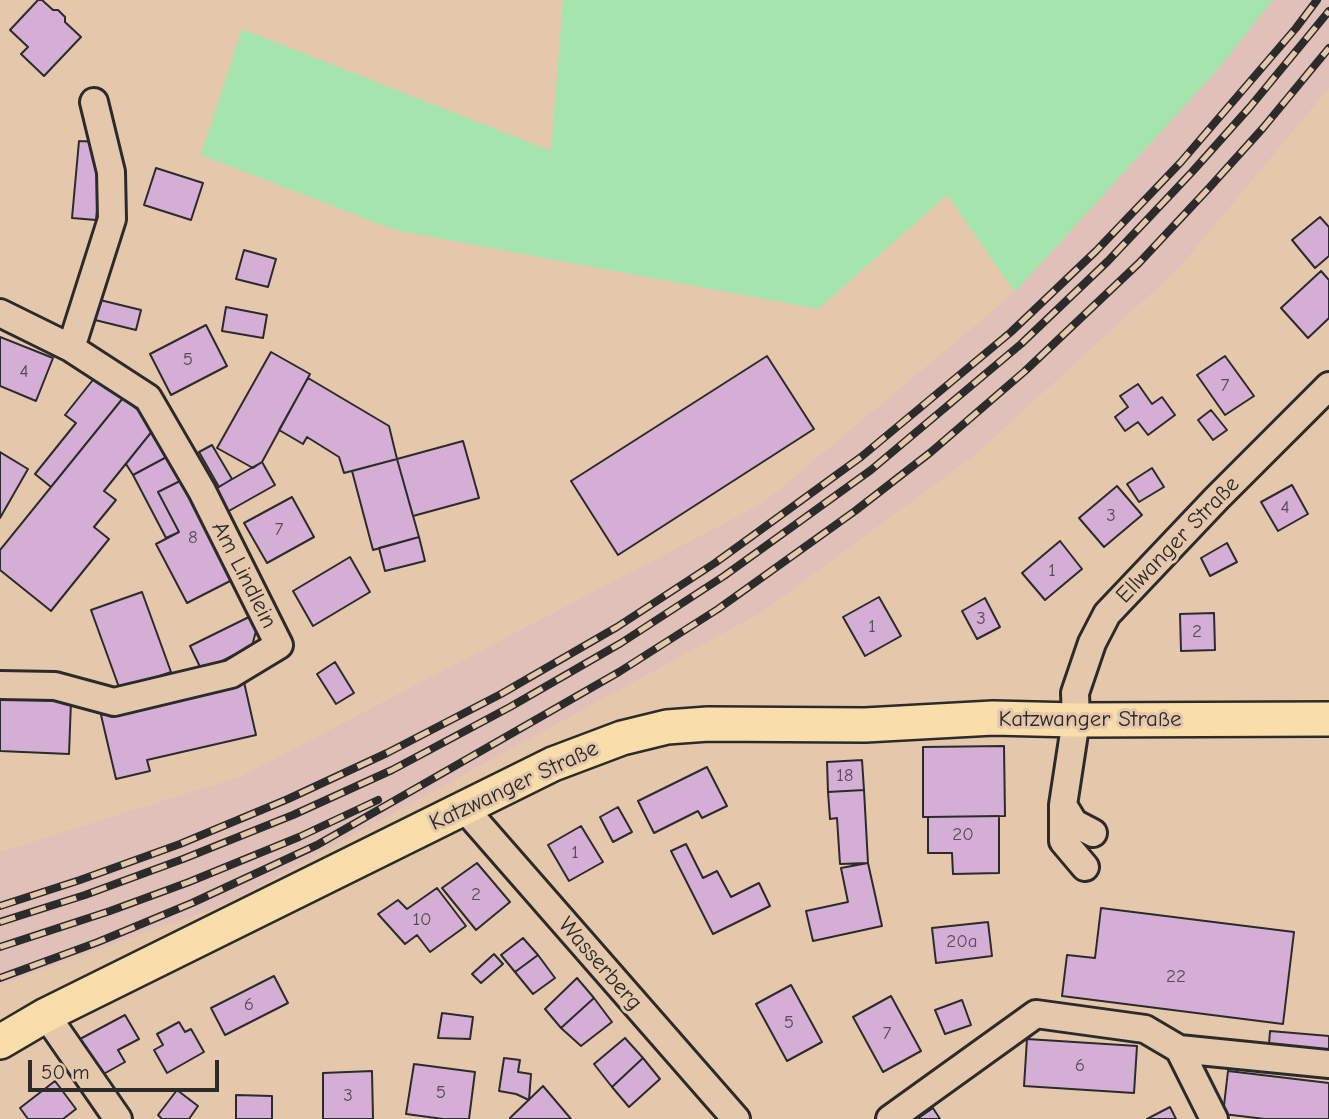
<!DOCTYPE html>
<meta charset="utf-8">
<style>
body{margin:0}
#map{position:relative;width:1329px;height:1119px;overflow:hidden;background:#e5c8ac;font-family:"Comic Neue",sans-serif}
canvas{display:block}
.scale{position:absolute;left:28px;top:1060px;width:191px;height:32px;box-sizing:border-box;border:4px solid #2b2b2b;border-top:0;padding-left:9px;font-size:21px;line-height:24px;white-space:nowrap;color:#2b2b2b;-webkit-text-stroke:5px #e5c8ac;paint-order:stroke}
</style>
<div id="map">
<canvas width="1329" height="1119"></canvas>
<div class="scale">50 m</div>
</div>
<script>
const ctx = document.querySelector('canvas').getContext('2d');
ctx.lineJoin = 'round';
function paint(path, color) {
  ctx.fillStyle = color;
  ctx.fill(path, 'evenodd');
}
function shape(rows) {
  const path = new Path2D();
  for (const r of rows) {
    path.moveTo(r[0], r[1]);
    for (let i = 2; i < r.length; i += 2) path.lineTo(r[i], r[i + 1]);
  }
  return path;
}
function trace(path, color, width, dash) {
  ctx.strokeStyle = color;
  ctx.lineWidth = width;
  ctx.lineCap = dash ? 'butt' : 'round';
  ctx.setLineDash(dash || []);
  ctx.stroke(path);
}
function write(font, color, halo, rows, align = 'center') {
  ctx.font = font + ' "Comic Neue",sans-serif';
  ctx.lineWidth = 6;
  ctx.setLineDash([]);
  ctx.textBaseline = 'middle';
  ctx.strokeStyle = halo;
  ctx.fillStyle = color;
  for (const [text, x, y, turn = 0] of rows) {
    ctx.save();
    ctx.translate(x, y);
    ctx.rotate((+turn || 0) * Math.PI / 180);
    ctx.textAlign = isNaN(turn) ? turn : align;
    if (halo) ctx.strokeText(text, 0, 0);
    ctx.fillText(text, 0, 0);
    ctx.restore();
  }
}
const built = shape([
 [1273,0,1329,0,1329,88,1178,269,976,454,762,612,228,903,0,985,0,852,242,776,763,503,1015,292,1219,68]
]);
const green = shape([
 [563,0,1273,0,1219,68,1015,292,947,195,818,309,395,230,201,155,242,29,551,151]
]);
const building = shape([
 [38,0,42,0,53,10,58,10,65,17,65,22,81,37,44,76,21,54,28,47,10,30,38,0],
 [79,141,100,142,102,161,96,220,72,218,79,141],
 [156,168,203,183,191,220,144,205,156,168],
 [1320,217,1329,227,1329,256,1315,268,1292,240,1320,217],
 [244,250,276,259,268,287,236,279,244,250],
 [1321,271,1329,280,1329,318,1308,338,1281,308,1321,271],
 [100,300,141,310,136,330,95,320,100,300],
 [226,307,267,315,263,338,222,331,226,307],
 [206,325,227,366,171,395,150,354,206,325],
 [0,337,53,358,36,401,0,386,0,337],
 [271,352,310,374,262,462,253,468,217,448,271,352],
 [767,356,814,429,618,555,571,481,767,356],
 [1225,356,1254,396,1225,415,1197,375,1225,356],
 [96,376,123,398,51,487,35,474,76,423,65,415,96,376],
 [308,378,389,426,397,459,344,473,339,457,307,437,303,444,279,430,308,378],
 [1138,384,1152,404,1162,397,1175,415,1148,435,1138,422,1125,431,1115,417,1128,407,1120,396,1138,384],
 [123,398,157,425,104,491,116,500,94,527,109,539,51,611,0,570,0,550,123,398],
 [1211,410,1227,430,1213,440,1198,420,1211,410],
 [157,425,174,453,133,475,126,464,157,425],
 [463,441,479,498,413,516,397,459,463,441],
 [212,445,232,479,219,487,199,452,212,445],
 [0,452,28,469,0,518,0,452],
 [174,453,186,478,158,492,179,532,166,538,133,475,174,453],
 [397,459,419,537,373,550,352,471,397,459],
 [262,462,275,485,227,512,215,489,262,462],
 [1152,468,1164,487,1139,502,1127,484,1152,468],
 [186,478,238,577,187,603,156,544,179,532,158,492,186,478],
 [1292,485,1308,514,1278,531,1261,502,1292,485],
 [1117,486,1142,515,1104,547,1079,518,1117,486],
 [292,497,314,537,267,563,244,523,292,497],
 [419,537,425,561,385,571,379,548,419,537],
 [1060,541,1082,569,1045,600,1022,573,1060,541],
 [1227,543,1237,562,1210,576,1201,558,1227,543],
 [350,557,370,592,313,626,293,591,350,557],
 [142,592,171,672,120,690,91,610,142,592],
 [879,597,901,636,865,656,843,617,879,597],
 [985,598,1000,627,977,639,962,611,985,598],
 [1214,613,1215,650,1181,651,1180,614,1214,613],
 [253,615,256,631,252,646,202,671,190,646,253,615],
 [335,662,354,693,336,704,317,674,335,662],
 [244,682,256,735,147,760,150,771,116,779,101,715,244,682],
 [0,699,71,701,69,754,0,751,0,699],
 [1004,746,1005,816,923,817,923,747,1004,746],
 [862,760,864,790,828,792,827,762,862,760],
 [707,767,727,806,702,818,698,811,654,833,638,801,707,767],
 [864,790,868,863,840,864,837,818,830,819,828,792,864,790],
 [618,807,632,832,613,842,600,817,618,807],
 [999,816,999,873,953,874,952,853,928,853,928,817,999,816],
 [581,826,603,862,569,881,548,845,581,826],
 [686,844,703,878,717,871,731,897,759,883,770,906,713,934,671,851,686,844],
 [477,863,510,902,476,930,442,888,477,863],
 [868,863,882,926,813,941,806,911,848,902,841,868,868,863],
 [437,888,466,926,430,952,417,935,405,944,378,914,398,900,407,909,437,888],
 [1101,908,1294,932,1283,1024,1062,996,1067,955,1095,958,1101,908],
 [988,922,992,956,936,963,932,928,988,922],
 [523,938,538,955,515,972,501,955,523,938],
 [494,954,503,964,481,983,472,974,494,954],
 [538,955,555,978,533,994,515,972,538,955],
 [274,976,288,1003,225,1035,211,1008,274,976],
 [577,978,594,998,561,1028,545,1009,577,978],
 [791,985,822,1042,787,1061,756,1004,791,985],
 [891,996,921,1051,883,1072,853,1017,891,996],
 [594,998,612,1022,581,1046,561,1028,594,998],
 [962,1000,971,1025,945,1034,935,1010,962,1000],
 [442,1013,473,1017,470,1039,438,1038,442,1013],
 [125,1015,139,1039,118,1050,125,1062,100,1076,80,1039,125,1015],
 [179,1022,185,1032,191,1029,204,1052,167,1073,154,1050,163,1045,157,1034,179,1022],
 [1270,1031,1329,1036,1329,1063,1268,1058,1270,1031],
 [625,1038,643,1058,612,1087,594,1064,625,1038],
 [1027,1039,1137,1046,1134,1093,1024,1086,1027,1039],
 [504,1058,520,1060,518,1072,531,1074,529,1100,516,1094,499,1091,504,1058],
 [643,1058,660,1079,629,1107,612,1087,643,1058],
 [414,1064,475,1072,469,1119,443,1119,406,1114,414,1064],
 [372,1071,373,1119,323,1119,323,1073,372,1071],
 [1228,1071,1329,1083,1329,1119,1265,1119,1223,1114,1228,1071],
 [55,1081,76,1109,63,1119,28,1119,20,1108,55,1081],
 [543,1086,571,1119,510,1119,510,1118,543,1086],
 [177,1090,198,1106,189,1119,162,1119,158,1115,177,1090],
 [236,1095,272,1096,272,1119,236,1119,236,1095],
 [1170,1107,1176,1119,1147,1119,1170,1107],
 [933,1108,940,1119,917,1119,933,1108]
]);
const minor = shape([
 [0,313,71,348,148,398,202,491,279,645,231,674,114,702,55,686,0,685],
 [71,348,112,219,111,172,94,102],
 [1063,805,1074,823,1093,833],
 [464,808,736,1119],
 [1085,867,1063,841,1063,805,1076,720,1075,693,1092,643,1107,614,1217,498,1329,386],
 [46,1015,118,1119],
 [1179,1049,1214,1119],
 [890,1119,1036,1014,1145,1029,1179,1049,1329,1064]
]);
const major = shape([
 [0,1042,46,1015,553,764,622,738,667,727,708,724,865,725,993,718,1076,720,1329,719]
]);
const rail = shape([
 [0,906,80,880,180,844,288,799,387,753,501,694,617,627,715,563,861,457,1011,332,1096,251,1181,162,1296,28,1317,0],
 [0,922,85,895,183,859,293,815,392,770,510,707,621,643,724,576,871,470,1021,344,1108,261,1192,172,1250,107,1329,11],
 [0,947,110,911,189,882,299,837,378,800],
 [0,978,98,942,192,903,317,845,619,672,718,609,855,511,931,452,1025,371,1139,263,1209,188,1263,128,1329,48]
]);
const numberNames = [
 ["5",188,360],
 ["4",24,372],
 ["7",1225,386],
 ["4",1285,508],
 ["3",1111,516],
 ["7",279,530],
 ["8",193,538],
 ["1",1052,571],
 ["3",981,619],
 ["1",872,627],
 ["2",1197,632],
 ["18",845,776],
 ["20",963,835],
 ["1",575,853],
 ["2",476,895],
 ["10",422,920],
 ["20a",962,942],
 ["22",1176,977],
 ["6",249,1005],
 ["5",789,1023],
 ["7",887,1034],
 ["6",1080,1066],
 ["5",441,1093],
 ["3",348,1096]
];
const streetNames = [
 ["Ellwanger Straße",1178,540,-46],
 ["Am Lindlein",244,575,63],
 ["Katzwanger Straße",1090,719],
 ["Katzwanger Straße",514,786,-25],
 ["Wasserberg",600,964,49]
];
paint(built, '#e0c0b9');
paint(green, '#a5e5ad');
paint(building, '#d5aed6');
trace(building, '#2b2b2b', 2);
trace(minor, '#2b2b2b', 32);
trace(major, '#2b2b2b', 38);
trace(minor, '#e5c8ac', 26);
trace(major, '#f9deab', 33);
trace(rail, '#2b2b2b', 8);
trace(rail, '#e5c8ac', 5, [16]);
write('19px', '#564c56', null, numberNames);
write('23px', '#2b2b2b', '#e5c8ac', streetNames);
</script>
